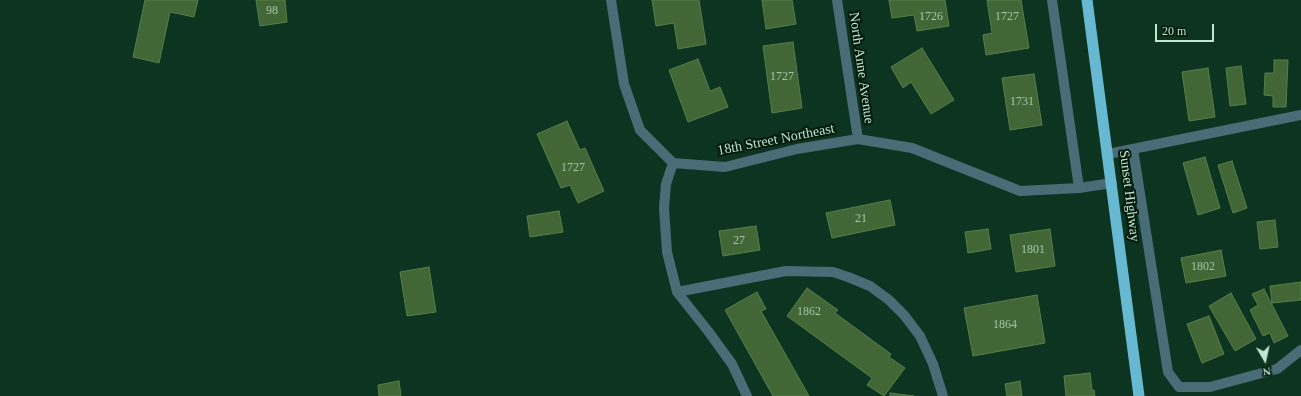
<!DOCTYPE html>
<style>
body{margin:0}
#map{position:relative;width:1301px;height:396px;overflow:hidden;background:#0c3421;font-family:Georgia,serif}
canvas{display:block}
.north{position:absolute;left:1245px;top:340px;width:40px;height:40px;-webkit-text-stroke:3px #001a0c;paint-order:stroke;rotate:171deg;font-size:11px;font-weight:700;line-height:16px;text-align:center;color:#c2e5cf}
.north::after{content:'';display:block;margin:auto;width:14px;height:18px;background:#c2e5cf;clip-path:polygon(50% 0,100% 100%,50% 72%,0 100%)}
.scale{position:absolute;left:1155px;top:24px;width:59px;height:18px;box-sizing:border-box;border:2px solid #c2e5cf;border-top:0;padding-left:5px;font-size:12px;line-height:14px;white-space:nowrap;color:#c2e5cf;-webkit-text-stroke:3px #001a0c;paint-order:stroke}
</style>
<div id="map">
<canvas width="1301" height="396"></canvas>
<div class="north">N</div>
<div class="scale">20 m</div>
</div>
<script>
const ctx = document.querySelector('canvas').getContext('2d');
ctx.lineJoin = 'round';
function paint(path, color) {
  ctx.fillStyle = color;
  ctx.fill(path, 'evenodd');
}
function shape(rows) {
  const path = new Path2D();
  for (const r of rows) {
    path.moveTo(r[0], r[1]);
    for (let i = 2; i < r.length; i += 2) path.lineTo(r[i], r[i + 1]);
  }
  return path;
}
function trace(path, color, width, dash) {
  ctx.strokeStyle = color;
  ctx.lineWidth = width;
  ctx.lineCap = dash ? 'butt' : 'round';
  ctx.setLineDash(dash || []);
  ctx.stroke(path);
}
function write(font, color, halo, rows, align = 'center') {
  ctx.font = font + ' Georgia,serif';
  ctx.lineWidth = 4;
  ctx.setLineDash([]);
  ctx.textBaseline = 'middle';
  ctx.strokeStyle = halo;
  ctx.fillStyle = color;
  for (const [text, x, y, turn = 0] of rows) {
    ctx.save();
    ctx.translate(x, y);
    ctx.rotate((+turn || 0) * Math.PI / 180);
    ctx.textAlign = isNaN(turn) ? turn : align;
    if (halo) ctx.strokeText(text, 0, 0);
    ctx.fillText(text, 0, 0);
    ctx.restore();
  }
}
const building = shape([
 [145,0,198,0,194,17,170,12,159,63,133,57,145,0],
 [256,0,285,0,287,22,260,26,256,0],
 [652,0,699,0,706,44,678,49,674,23,656,26,652,0],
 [762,0,792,0,796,24,766,29,762,0],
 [889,0,945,0,949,26,917,31,914,15,892,18,889,0],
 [987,0,1021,0,1029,48,986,55,983,35,992,33,987,0],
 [793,42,802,108,772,113,763,46,793,42],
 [922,48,954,100,931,114,911,82,903,88,891,67,922,48],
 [698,59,710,91,720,87,728,107,688,122,669,70,698,59],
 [1274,60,1288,60,1286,107,1273,107,1273,96,1264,95,1265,73,1274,73,1274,60],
 [1241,66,1246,104,1230,106,1226,68,1241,66],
 [1208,68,1215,117,1189,121,1182,72,1208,68],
 [1034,74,1042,125,1010,130,1002,78,1034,74],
 [567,121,580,150,585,148,604,191,578,203,570,185,561,188,537,134,567,121],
 [1205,157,1220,208,1198,215,1183,163,1205,157],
 [1232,161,1247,208,1233,213,1218,165,1232,161],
 [890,200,895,225,832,238,826,213,890,200],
 [559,211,563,232,530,237,527,216,559,211],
 [1275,220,1278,247,1260,249,1257,222,1275,220],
 [756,226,760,250,723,256,719,231,756,226],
 [988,229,991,249,968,253,965,232,988,229],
 [1050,229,1055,266,1016,272,1010,235,1050,229],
 [1221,250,1226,276,1186,283,1181,258,1221,250],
 [429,267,436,312,407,316,400,272,429,267],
 [1301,282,1301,300,1272,303,1270,286,1301,282],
 [807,288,838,310,835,313,891,354,889,357,905,368,884,396,867,385,872,378,787,316,807,288],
 [1264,289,1288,336,1274,343,1270,333,1263,336,1250,310,1258,305,1252,294,1264,289],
 [757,292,766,309,761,311,809,396,773,396,725,310,757,292],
 [1231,293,1256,339,1235,351,1209,306,1231,293],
 [1037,295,1045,343,973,356,964,308,1037,295],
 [1209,316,1224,354,1202,363,1187,324,1209,316],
 [1090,373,1092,390,1094,390,1095,396,1066,396,1064,376,1090,373],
 [399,381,401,396,379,396,378,385,399,381],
 [1020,381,1022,396,1007,396,1005,384,1020,381],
 [890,393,914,396,890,396,890,393]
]);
const service = shape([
 [1133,149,1168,372,1179,387,1210,387,1277,369,1301,350],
 [1108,154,1301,115]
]);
const minor = shape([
 [611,0,624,84,640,130,673,163,725,167,797,149,858,139,912,148,1020,191,1079,188,1112,183],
 [837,0,858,139],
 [1052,0,1079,188],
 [673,163,666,184,664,208,667,252,677,292,708,331,732,364,747,396],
 [677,292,786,271,833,272,848,277,870,286,889,300,904,315,920,336,933,364,943,396]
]);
const trunk = shape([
 [1087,0,1139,396]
]);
const numberNames = [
 ["98",272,11],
 ["1726",931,17],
 ["1727",1007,17],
 ["1727",782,77],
 ["1731",1022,102],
 ["1727",573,168],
 ["21",861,219],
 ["27",739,241],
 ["1801",1033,250],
 ["1802",1203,267],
 ["1862",809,312],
 ["1864",1005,325]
];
const streetNames = [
 ["North Anne Avenue",861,68,82],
 ["18th Street Northeast",776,140,-11],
 ["Sunset Highway",1129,196,83]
];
paint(building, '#426636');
trace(building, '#568048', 1);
trace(service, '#4a6c77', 10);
trace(minor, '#4a6c77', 10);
trace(trunk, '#66b9d0', 11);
write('12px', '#a2c5a9', null, numberNames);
write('14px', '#c2e5cf', '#001a0c', streetNames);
</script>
